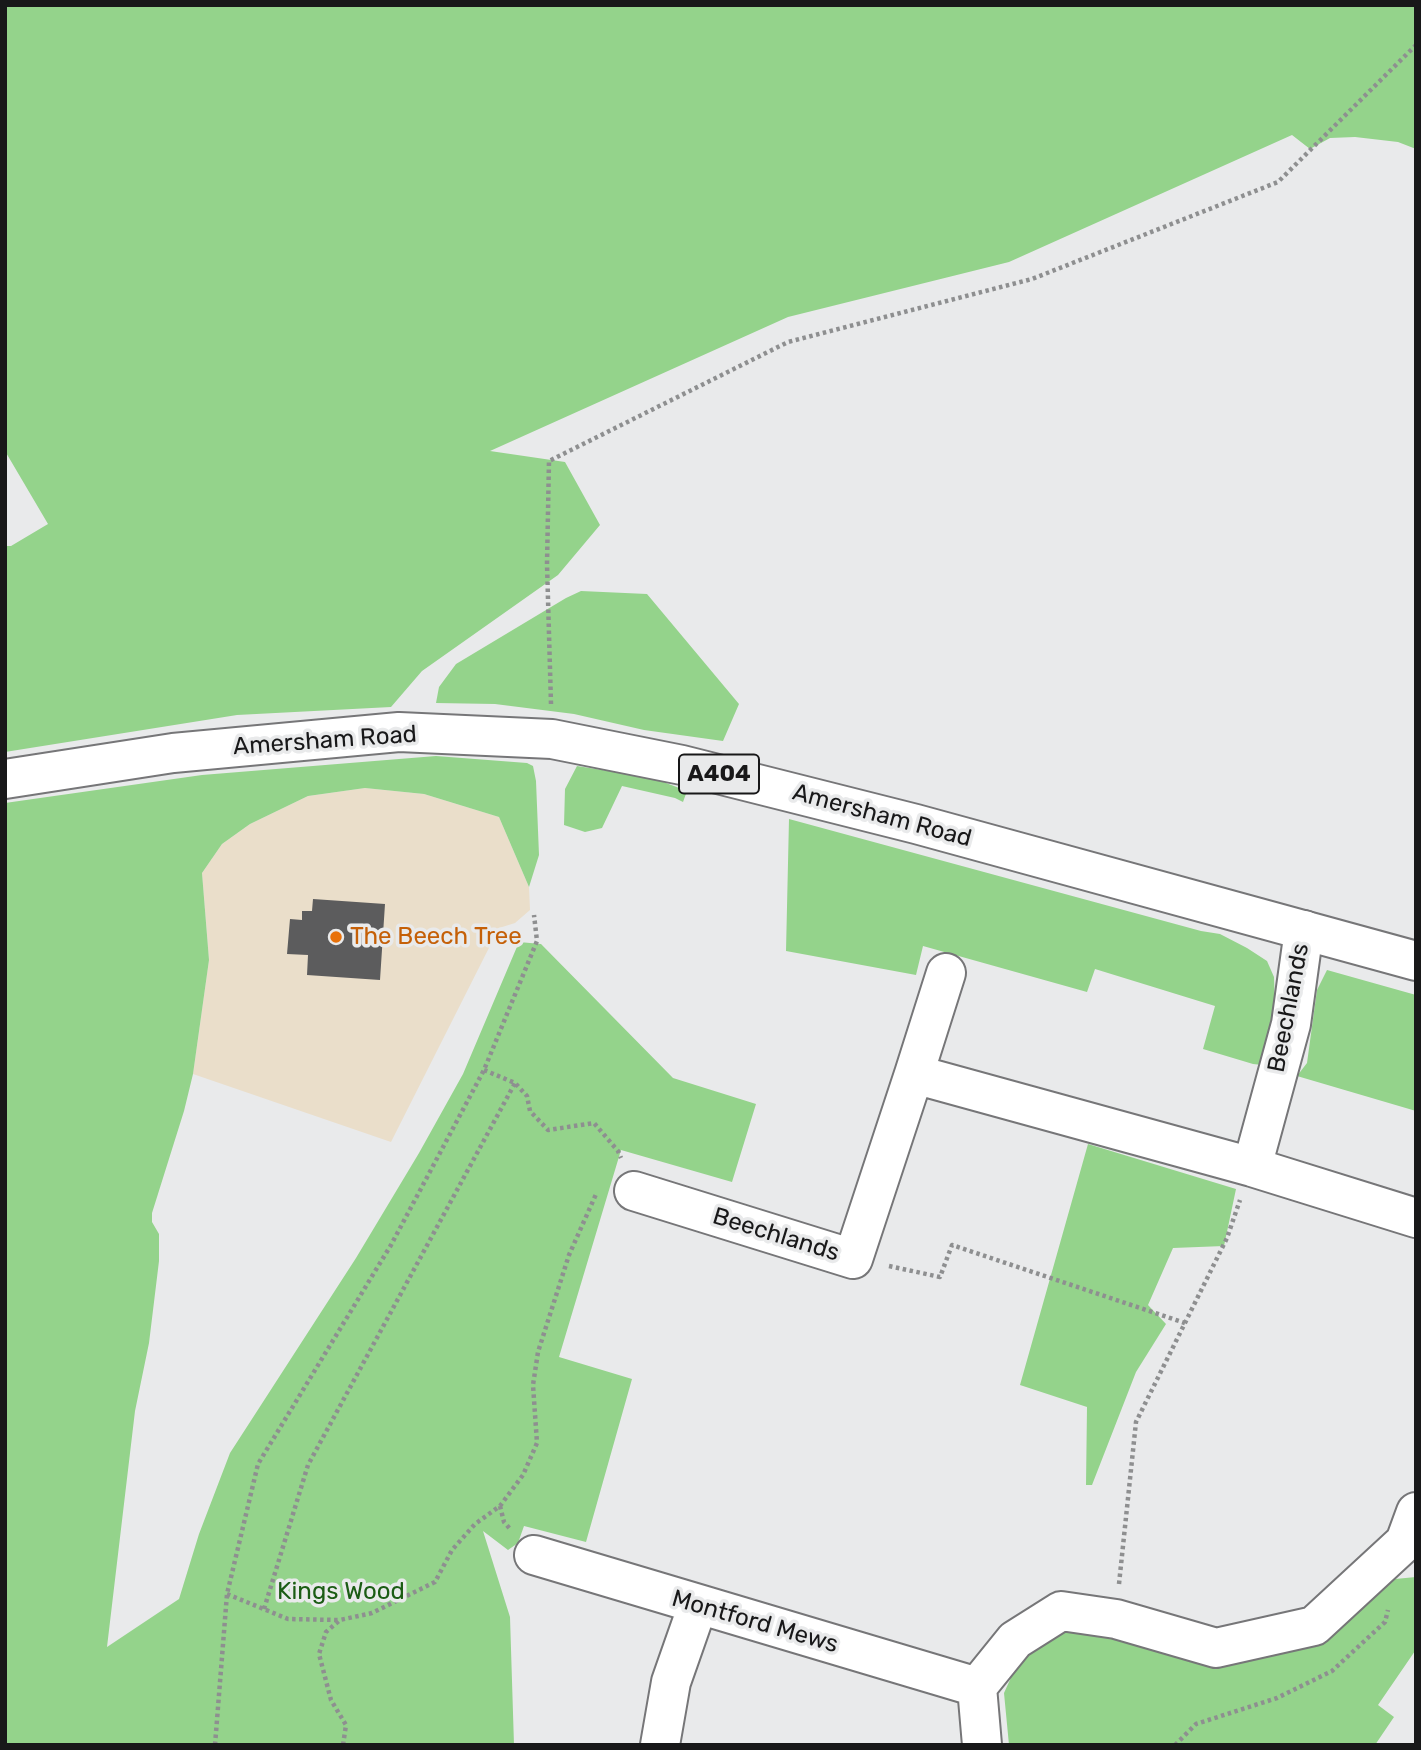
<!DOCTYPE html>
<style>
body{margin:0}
#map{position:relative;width:1421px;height:1750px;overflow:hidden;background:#e9eaeb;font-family:Rubik,sans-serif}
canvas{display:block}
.frame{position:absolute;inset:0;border:7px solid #181819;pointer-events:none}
</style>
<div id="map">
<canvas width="1421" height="1750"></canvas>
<div class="frame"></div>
</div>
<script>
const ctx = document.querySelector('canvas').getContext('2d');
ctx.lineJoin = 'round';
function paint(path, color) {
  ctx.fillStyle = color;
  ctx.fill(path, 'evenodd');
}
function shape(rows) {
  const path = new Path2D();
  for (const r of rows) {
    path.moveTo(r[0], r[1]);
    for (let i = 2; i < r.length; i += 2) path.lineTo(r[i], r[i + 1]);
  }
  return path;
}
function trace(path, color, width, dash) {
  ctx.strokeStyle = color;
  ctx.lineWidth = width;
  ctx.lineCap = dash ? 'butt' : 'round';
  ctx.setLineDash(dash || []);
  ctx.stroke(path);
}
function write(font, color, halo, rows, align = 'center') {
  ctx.font = font + ' Rubik,sans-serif';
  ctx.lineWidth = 7;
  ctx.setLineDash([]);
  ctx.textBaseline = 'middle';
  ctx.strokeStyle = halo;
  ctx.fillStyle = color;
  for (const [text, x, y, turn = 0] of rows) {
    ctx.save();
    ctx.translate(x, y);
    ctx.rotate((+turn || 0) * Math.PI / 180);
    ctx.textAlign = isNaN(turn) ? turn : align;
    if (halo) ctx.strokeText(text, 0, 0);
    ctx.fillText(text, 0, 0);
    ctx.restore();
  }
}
const commercial = shape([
 [365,788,424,794,499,817,529,887,530,910,515,923,499,928,391,1142,193,1074,209,960,202,873,222,844,250,824,308,796]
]);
const green = shape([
 [5,5,1416,5,1416,149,1398,142,1355,137,1330,138,1310,149,1292,135,1009,262,788,317,490,451,565,462,600,525,558,575,422,671,391,707,237,715,5,752,5,546,11,546,48,524,5,451],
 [581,591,647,594,739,704,723,741,644,730,574,714,495,704,436,703,439,687,456,664,566,598],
 [436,756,527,763,533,766,536,781,539,855,529,887,499,817,424,794,365,788,308,796,250,824,222,844,202,873,209,960,193,1074,184,1111,152,1213,152,1222,159,1234,159,1261,149,1343,135,1411,107,1647,179,1599,199,1534,230,1453,356,1258,419,1153,463,1074,519,942,541,944,673,1078,756,1104,732,1182,621,1150,559,1357,632,1379,586,1542,524,1526,518,1543,508,1550,483,1531,510,1617,514,1745,5,1745,5,803,202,775],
 [577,766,653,778,687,791,683,802,675,798,622,786,602,828,585,832,564,825,565,789],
 [789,819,1201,931,1220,934,1247,948,1267,961,1274,977,1276,1040,1271,1066,1253,1064,1203,1049,1215,1006,1095,969,1087,992,923,946,916,975,786,951],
 [1327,970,1416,995,1416,1111,1297,1076,1307,1063,1317,990],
 [1088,1144,1236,1189,1224,1246,1173,1248,1148,1305,1166,1324,1136,1372,1092,1485,1086,1485,1087,1407,1020,1385],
 [1416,1577,1415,1651,1378,1705,1394,1717,1375,1745,1009,1745,1004,1693,1018,1662,1052,1626,1284,1652,1348,1622,1395,1579]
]);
const building = shape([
 [313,899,385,904,380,980,307,975,308,955,287,954,290,919,302,920,302,911,312,911]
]);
const path = shape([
 [551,704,547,564,549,461,788,342,1032,279,1278,182,1416,45],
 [484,1070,515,1083,527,1096,530,1111,548,1130,594,1123,618,1151,621,1158],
 [889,1266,940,1277,952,1245,1185,1323],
 [500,1506,504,1522,511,1530],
 [1119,1584,1136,1422,1227,1238,1240,1200],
 [227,1594,288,1619,339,1620],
 [264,1609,308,1465,515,1083],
 [215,1745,227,1594,258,1464,391,1245,484,1070,537,941,534,915],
 [343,1745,346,1725,331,1700,319,1654,326,1632,340,1620,372,1613,435,1582,452,1550,475,1524,500,1506,523,1475,537,1443,533,1385,538,1352,569,1255,597,1192],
 [1175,1745,1196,1724,1277,1698,1332,1671,1385,1622,1388,1610]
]);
const minor = shape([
 [914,1074,946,973],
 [1252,1167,1291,1024,1304,930],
 [634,1191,853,1259,914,1074,1252,1167,1416,1218],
 [534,1555,977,1687],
 [660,1745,671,1682,698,1605],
 [982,1745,977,1687,1015,1640,1061,1611,1116,1619,1216,1648,1314,1626,1405,1542,1416,1512]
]);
const major = shape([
 [5,779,173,753,399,732,552,739,682,765,916,824,1416,961]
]);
const markers = [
 [336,937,7,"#e8710a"]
];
const shields = [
 [719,774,80]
];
const shieldNames = [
 ["A404",719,774]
];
const streetNames = [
 ["Amersham Road",325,741,-4],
 ["Amersham Road",882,816,15],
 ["Beechlands",1289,1008,-79],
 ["Beechlands",776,1235,17],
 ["Montford Mews",755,1622,16]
];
const foodNames = [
 ["The Beech Tree",350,937]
];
const parkNames = [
 ["Kings Wood",341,1592]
];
paint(commercial, '#eadeca');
paint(green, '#94d38b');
paint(building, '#5c5c5d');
trace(minor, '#767678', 42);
trace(major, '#767678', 42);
trace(path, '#8e8f90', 4.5, [3.5, 3.5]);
trace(minor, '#fff', 38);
trace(major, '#fff', 38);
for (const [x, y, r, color] of markers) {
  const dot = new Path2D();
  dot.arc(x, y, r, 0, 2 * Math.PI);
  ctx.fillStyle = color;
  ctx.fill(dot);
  trace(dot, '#e9eaeb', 2.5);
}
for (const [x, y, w] of shields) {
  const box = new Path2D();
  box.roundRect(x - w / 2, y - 19.5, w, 39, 5);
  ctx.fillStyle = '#e9eaeb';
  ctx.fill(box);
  trace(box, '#181819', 2);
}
write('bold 23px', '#181819', null, shieldNames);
write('24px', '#181819', '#e9eaeb', streetNames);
write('24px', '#c56008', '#e9eaeb', foodNames, 'left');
write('24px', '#1b5c14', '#e9eaeb', parkNames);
</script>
